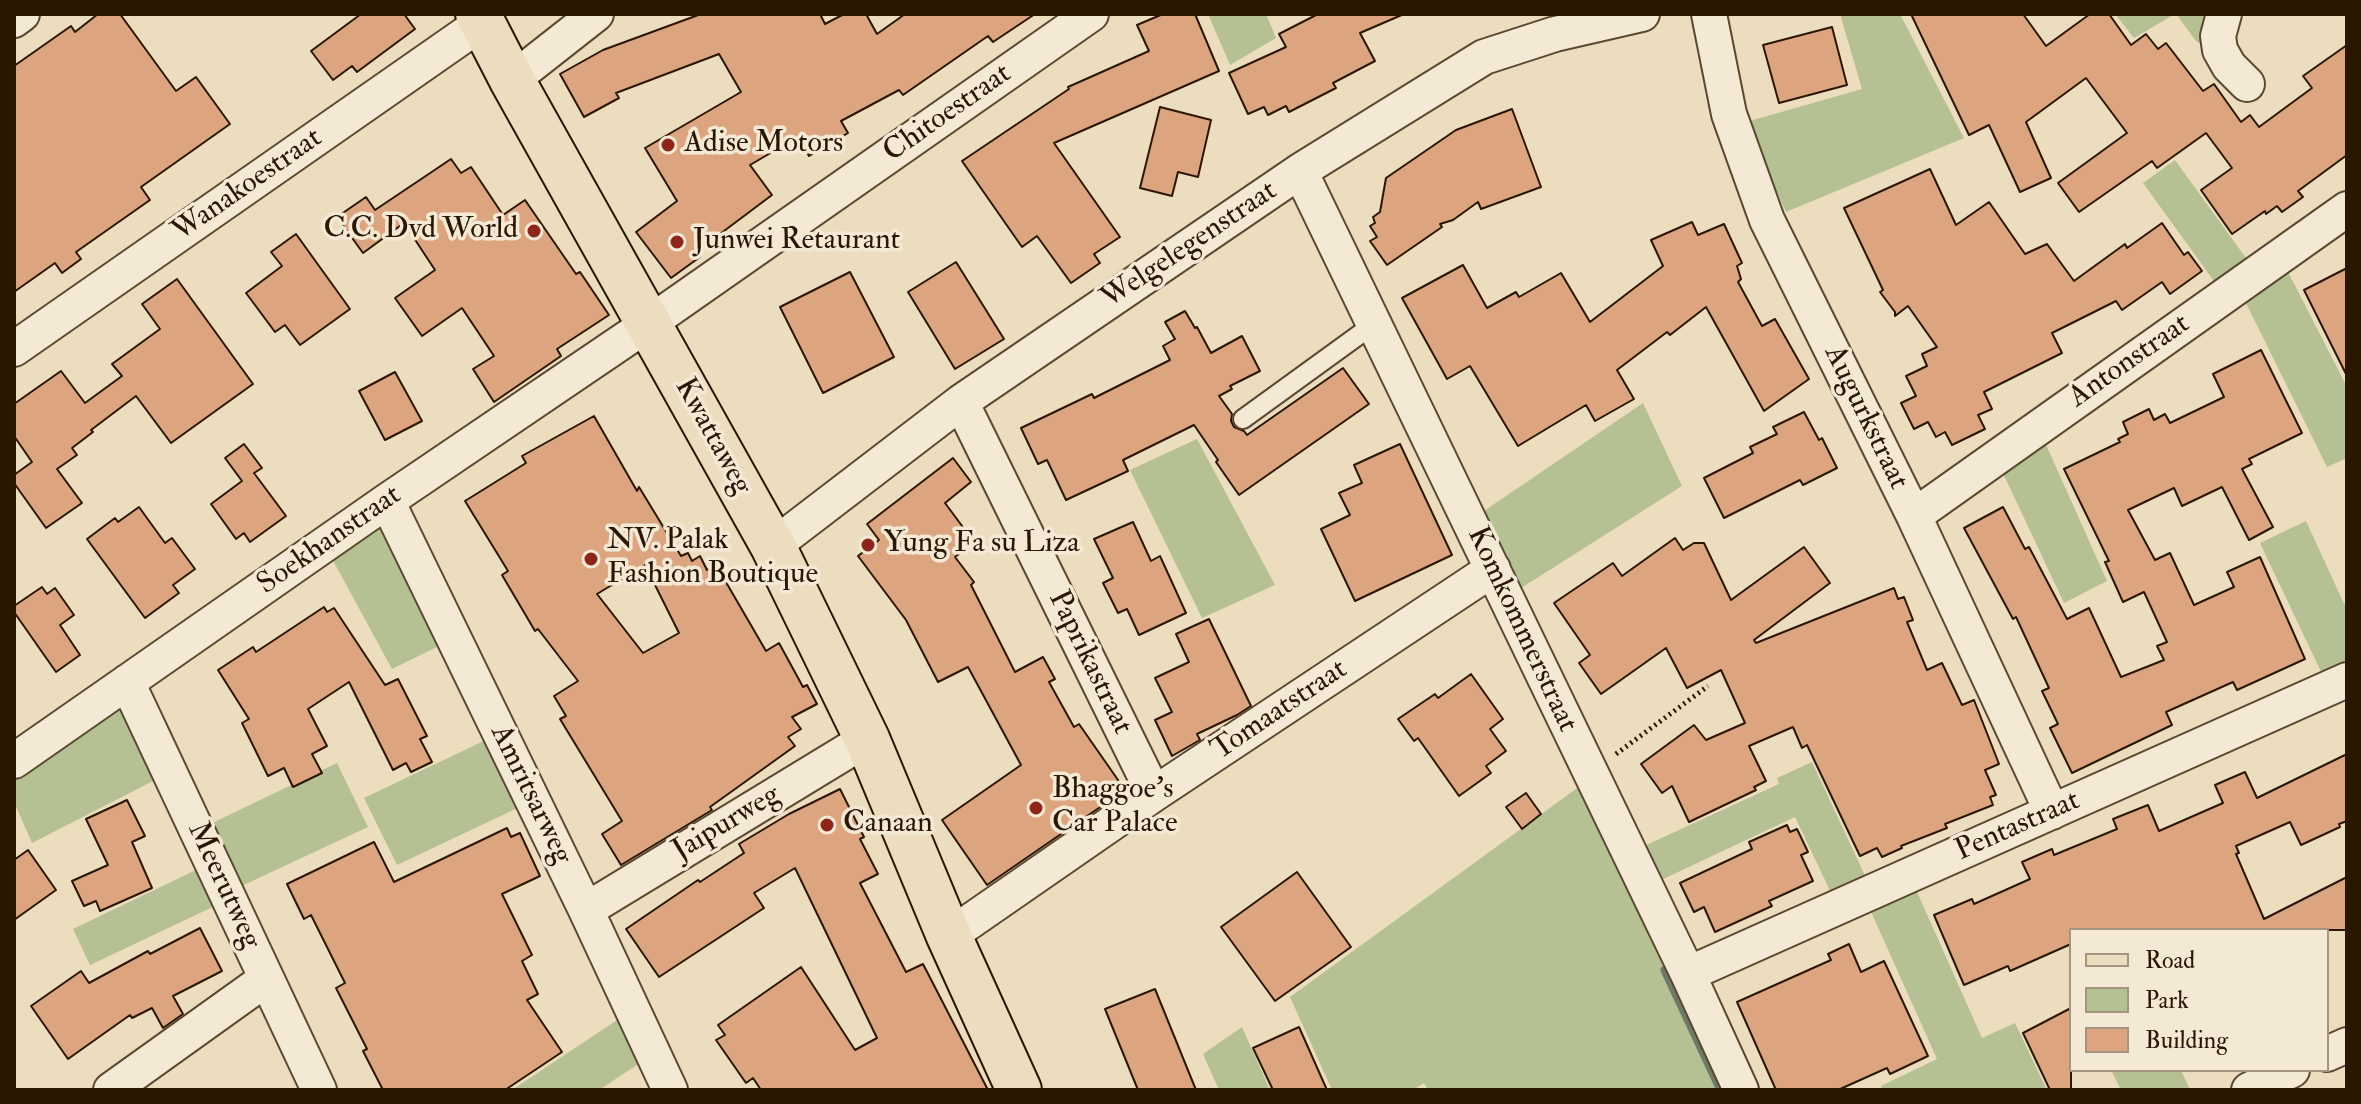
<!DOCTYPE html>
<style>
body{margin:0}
#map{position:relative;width:2361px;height:1104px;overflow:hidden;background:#ecddbe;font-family:"IM FELL Double Pica",serif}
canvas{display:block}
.frame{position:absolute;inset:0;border:16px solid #2a1702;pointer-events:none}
.legend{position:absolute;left:2069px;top:928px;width:260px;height:144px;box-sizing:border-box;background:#f3e9d5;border:2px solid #a39581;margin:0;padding:10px 14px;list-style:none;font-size:24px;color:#2a1702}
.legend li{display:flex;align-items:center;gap:16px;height:40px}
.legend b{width:40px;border:2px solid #a39581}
</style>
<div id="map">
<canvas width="2361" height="1104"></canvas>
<div class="frame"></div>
<ul class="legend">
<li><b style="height:10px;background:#ecddbe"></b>Road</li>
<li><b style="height:22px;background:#b6c193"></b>Park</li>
<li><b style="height:22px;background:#dda57f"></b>Building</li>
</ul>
</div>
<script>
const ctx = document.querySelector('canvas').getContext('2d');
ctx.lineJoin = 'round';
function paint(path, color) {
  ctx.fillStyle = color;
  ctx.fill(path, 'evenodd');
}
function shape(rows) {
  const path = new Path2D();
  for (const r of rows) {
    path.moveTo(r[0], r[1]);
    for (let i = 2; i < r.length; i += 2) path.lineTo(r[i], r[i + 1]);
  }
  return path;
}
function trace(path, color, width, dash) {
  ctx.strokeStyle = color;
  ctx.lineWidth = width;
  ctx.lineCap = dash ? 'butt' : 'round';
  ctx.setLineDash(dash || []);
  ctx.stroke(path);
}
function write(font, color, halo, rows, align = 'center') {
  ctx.font = font + ' "IM FELL Double Pica",serif';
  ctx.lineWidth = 7;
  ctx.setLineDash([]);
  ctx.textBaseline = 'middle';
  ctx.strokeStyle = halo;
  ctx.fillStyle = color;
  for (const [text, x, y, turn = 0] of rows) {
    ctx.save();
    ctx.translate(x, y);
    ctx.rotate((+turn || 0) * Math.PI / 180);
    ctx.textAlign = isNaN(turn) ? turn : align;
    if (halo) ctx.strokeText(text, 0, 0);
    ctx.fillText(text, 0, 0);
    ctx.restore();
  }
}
const green = shape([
 [1208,14,1266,14,1276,38,1230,65],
 [1840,14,1900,14,1964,138,1786,212,1746,122,1862,89],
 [2115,14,2175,14,2134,38],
 [2176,14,2212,14,2208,42,2202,45,2196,41],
 [2175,160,2251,265,2219,288,2143,183],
 [2285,266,2347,387,2347,458,2327,467,2243,297],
 [1643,403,1682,486,1518,590,1481,513],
 [2043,438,2107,581,2064,603,2001,469],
 [1197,439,1275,585,1202,618,1130,470],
 [2306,521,2347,610,2347,667,2324,678,2260,543],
 [384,522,445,643,392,669,330,555],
 [116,709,126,714,157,779,32,843,14,802,14,777],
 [492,737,524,805,397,865,364,798],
 [1812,762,1867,880,1833,897,1795,817,1659,881,1642,847,1779,784,1777,778],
 [337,763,368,827,233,890,204,827],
 [1584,783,1729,1090,1428,1090,1424,1083,1413,1090,1332,1090,1290,997],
 [200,868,217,905,90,965,73,929],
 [1914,885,1982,1038,2015,1023,2047,1090,1883,1090,1881,1086,1937,1059,1868,905],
 [626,1014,646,1059,599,1090,512,1090],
 [1242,1027,1270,1090,1219,1090,1203,1054],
 [2111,1070,2181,1070,2190,1090,2121,1090]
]);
const stream = shape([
 [1665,970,1721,1090]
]);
const building = shape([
 [98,14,120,14,176,91,196,77,230,124,141,187,150,200,76,252,81,259,62,273,55,263,14,292,14,66,71,26,75,32,98,14],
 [361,14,404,14,415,29,357,72,352,66,333,80,311,51,361,14],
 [701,14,820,14,825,24,844,14,866,14,877,34,905,14,1035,14,993,42,988,36,903,95,899,90,841,121,848,133,809,156,798,137,750,165,772,195,696,252,700,257,671,278,636,232,677,201,645,148,741,92,719,54,616,93,619,98,584,117,560,74,603,50,701,14],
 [1163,14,1195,14,1219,71,1054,143,1120,237,1094,254,1100,263,1071,283,1037,236,1022,247,962,161,1069,89,1068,87,1149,51,1137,25,1163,14],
 [1318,14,1404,14,1360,33,1375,61,1333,83,1336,88,1289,112,1286,106,1268,115,1264,107,1248,114,1229,73,1286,47,1279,34,1318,14],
 [1911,14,2023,14,2046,46,2090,14,2109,14,2131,45,2146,34,2158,49,2166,43,2203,91,2214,84,2241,122,2250,115,2259,127,2312,88,2303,76,2347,45,2347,155,2298,191,2303,197,2282,212,2277,206,2266,214,2265,211,2232,234,2201,190,2232,168,2206,133,2157,168,2152,161,2079,212,2058,183,2127,133,2086,78,2026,122,2051,178,2020,192,1989,125,1969,135,1911,14],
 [1832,27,1847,85,1779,103,1763,45,1832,27],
 [1160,107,1211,120,1198,177,1178,172,1172,196,1140,188,1160,107],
 [1512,109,1541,187,1481,209,1478,202,1453,220,1440,224,1442,227,1387,265,1370,241,1377,237,1370,226,1375,223,1373,217,1380,212,1386,178,1456,130,1512,109],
 [451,159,461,173,471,167,503,215,525,200,576,274,580,272,609,315,557,349,561,356,494,402,473,369,494,356,462,308,422,336,395,298,435,270,404,223,363,253,337,217,366,197,375,210,451,159],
 [1930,169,1956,225,1989,202,2025,254,2047,244,2074,281,2125,244,2127,248,2162,223,2184,255,2188,252,2202,271,2170,294,2162,282,2122,310,2116,301,2052,333,2062,353,1984,392,1992,409,1978,415,1985,429,1952,445,1945,432,1936,437,1928,422,1914,429,1901,403,1916,396,1906,376,1927,366,1922,354,1937,347,1908,306,1895,316,1895,312,1880,292,1883,290,1844,208,1930,169],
 [1692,222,1698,235,1724,224,1742,263,1737,266,1741,279,1738,282,1762,326,1775,319,1809,379,1764,411,1706,307,1670,335,1667,332,1617,370,1634,399,1595,421,1586,405,1518,446,1470,366,1447,379,1402,298,1463,265,1487,308,1516,292,1519,297,1561,273,1590,322,1663,266,1651,240,1692,222],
 [296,234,350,309,300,345,285,325,275,332,246,293,282,266,271,252,296,234],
 [956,262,1004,339,955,369,908,292,956,262],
 [2347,268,2347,376,2304,290,2347,268],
 [850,272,894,357,823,393,780,307,850,272],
 [177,279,253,384,171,443,136,396,91,430,93,432,72,448,77,455,57,469,82,503,46,528,14,483,14,475,32,462,14,436,14,404,61,371,85,403,122,376,112,364,160,329,142,304,177,279],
 [1185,311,1195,328,1197,327,1211,353,1242,336,1260,371,1230,386,1232,389,1219,396,1232,414,1231,421,1234,427,1244,431,1247,435,1343,368,1369,404,1239,495,1216,462,1218,460,1194,425,1123,460,1128,471,1066,500,1047,460,1038,464,1021,428,1092,394,1094,398,1170,360,1163,346,1175,339,1165,322,1185,311],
 [2261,350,2302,433,2249,459,2252,464,2242,469,2273,527,2249,540,2222,487,2182,506,2174,488,2128,510,2155,560,2170,553,2194,605,2234,587,2227,572,2260,557,2305,659,2237,690,2233,682,2166,712,2172,725,2072,773,2050,728,2058,724,2042,691,2049,688,2016,617,2013,619,1964,528,2003,507,2025,549,2029,547,2067,619,2089,608,2121,677,2164,660,2157,646,2167,642,2144,592,2123,602,2105,562,2109,561,2064,469,2120,442,2118,439,2128,434,2123,422,2149,409,2154,420,2165,414,2170,423,2224,397,2213,374,2261,350],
 [395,372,422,421,385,440,359,391,395,372],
 [1804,412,1819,440,1822,438,1837,468,1803,485,1800,480,1724,518,1704,478,1753,453,1750,447,1777,434,1773,427,1804,412],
 [594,416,637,491,639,487,681,556,688,553,692,561,700,556,707,570,716,565,766,651,779,643,803,687,807,685,817,704,792,717,801,729,788,737,795,746,710,807,712,810,621,865,602,834,622,821,560,719,566,716,554,696,578,681,538,629,535,631,502,575,508,571,465,501,526,463,522,456,594,416],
 [645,565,679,633,643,653,597,594,645,565],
 [244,444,262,468,254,473,286,516,250,542,244,533,236,539,211,504,242,481,225,458,244,444],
 [1400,444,1452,555,1355,601,1321,529,1350,515,1339,493,1362,483,1354,465,1400,444],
 [953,458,971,482,945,503,974,542,955,557,974,582,971,585,1015,672,1043,657,1055,679,1049,682,1074,727,1079,724,1125,790,987,885,942,820,1021,765,968,667,938,682,906,620,858,556,879,540,867,524,953,458],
 [139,507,165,543,172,538,195,569,173,585,179,593,145,618,87,539,115,518,118,522,139,507],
 [1133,522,1151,561,1160,556,1186,613,1139,635,1127,609,1118,613,1103,583,1113,578,1094,539,1133,522],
 [1675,538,1683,550,1694,543,1704,543,1731,600,1804,547,1830,583,1754,640,1756,643,1894,588,1898,599,1904,597,1913,620,1907,622,1927,670,1942,663,1962,705,1974,700,1999,764,1985,770,1996,795,1990,797,1993,805,1945,824,1947,828,1901,846,1902,848,1882,857,1877,848,1860,856,1807,745,1802,748,1793,727,1749,746,1766,781,1754,787,1756,790,1689,822,1672,786,1662,793,1641,764,1694,725,1706,740,1745,723,1721,670,1687,688,1666,648,1601,694,1579,663,1590,655,1554,603,1613,563,1622,576,1675,538],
 [42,587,47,594,55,588,74,615,60,625,80,655,56,672,14,612,14,606,42,587],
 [324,607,327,612,334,608,385,685,398,679,427,736,420,739,432,762,411,772,406,763,393,770,349,682,308,709,327,746,312,754,322,773,293,787,284,768,268,776,242,723,249,719,218,670,253,647,256,652,324,607],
 [1209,619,1251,706,1237,715,1197,734,1200,740,1172,756,1155,720,1172,712,1155,678,1189,662,1176,634,1209,619],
 [1471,674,1503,719,1490,729,1506,751,1486,766,1491,773,1459,796,1418,738,1414,741,1398,719,1435,694,1438,698,1471,674],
 [2347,754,2347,821,2339,824,2340,827,2301,845,2290,822,2236,846,2239,853,2236,854,2264,919,2347,877,2347,930,2071,930,2071,944,2010,971,2008,966,1964,985,1934,915,1972,899,1974,904,2030,879,2022,862,2052,849,2054,855,2117,829,2113,819,2148,805,2159,831,2223,803,2215,785,2245,772,2257,798,2347,754],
 [840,789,864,837,860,839,878,874,860,883,906,972,923,964,988,1090,761,1090,753,1078,746,1083,716,1040,725,1035,718,1025,801,967,855,1050,877,1038,795,868,754,893,764,908,659,977,626,929,698,880,700,882,744,853,739,844,789,814,840,789],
 [1526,793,1541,814,1522,829,1506,807,1526,793],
 [127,800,145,836,132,842,152,888,100,911,96,901,84,906,72,881,108,865,86,819,127,800],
 [1787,825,1790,832,1797,829,1808,852,1801,855,1813,881,1769,901,1772,906,1715,932,1704,907,1694,912,1680,883,1752,849,1749,842,1787,825],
 [507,828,511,837,520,833,540,876,502,894,532,955,522,961,538,994,527,1000,562,1052,505,1090,383,1090,363,1051,367,1049,336,988,345,983,311,915,304,919,287,884,374,842,394,882,507,828],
 [28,850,56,890,14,920,14,860,28,850],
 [1297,872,1351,947,1275,1001,1221,927,1297,872],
 [200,928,222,971,173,996,183,1014,163,1028,152,1008,132,1018,130,1015,68,1059,31,1006,81,971,89,983,148,951,150,954,200,928],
 [1849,944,1861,972,1884,961,1928,1056,1890,1074,1887,1068,1838,1090,1776,1090,1737,1002,1831,960,1828,954,1849,944],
 [1155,989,1196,1090,1138,1090,1105,1009,1155,989],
 [2071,1008,2071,1090,2050,1090,2023,1033,2071,1008],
 [1299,1027,1327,1090,1273,1090,1253,1048,1299,1027]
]);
const path = shape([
 [1616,754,1708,686]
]);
const service = shape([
 [1243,419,1374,324]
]);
const minor = shape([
 [1709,14,1729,114,1767,220,1914,516,2052,812],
 [2224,14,2218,36,2220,50,2229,66,2247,84],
 [14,20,22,14],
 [512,80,596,14],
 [1300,171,1688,974,1741,1090],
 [14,349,483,22],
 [961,402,1154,794],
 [387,501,586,910,670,1090],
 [1914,516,2347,209],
 [773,546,961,402,1300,171,1484,57,1555,34,1642,14],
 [127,682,319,1090],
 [14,761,387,501,648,324,1091,14],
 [586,910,867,739],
 [949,936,1154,794,1493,569],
 [1688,974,2347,680],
 [2327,1054,2347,1045],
 [111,1090,266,979],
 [2249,1090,2292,1070]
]);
const primary = shape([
 [478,14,512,80,773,546,867,739,949,936,1019,1090]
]);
const markers = [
 [668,145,8,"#8f2418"],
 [534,231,8,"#8f2418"],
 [677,242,8,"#8f2418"],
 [868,545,8,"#8f2418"],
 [591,559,8,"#8f2418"],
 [1036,808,8,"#8f2418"],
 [827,825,8,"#8f2418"]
];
const streetNames = [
 ["Chitoestraat",948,114,-35],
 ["Wanakoestraat",248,186,-35],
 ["Welgelegenstraat",1190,246,-34],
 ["Antonstraat",2130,362,-35],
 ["Augurkstraat",1865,418,64],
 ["Kwattaweg",712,437,61],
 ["Soekhanstraat",330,541,-35],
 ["Komkommerstraat",1521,630,65],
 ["Paprikastraat",1089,663,64],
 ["Tomaatstraat",1280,711,-34],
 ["Amritsarweg",530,795,64],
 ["Jaipurweg",727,824,-31],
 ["Pentastraat",2018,827,-24],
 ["Meerutweg",223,886,65]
];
const poiNames = [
 ["Adise Motors",684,145],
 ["C.C. Dvd World",518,231,"right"],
 ["Junwei Retaurant",693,242],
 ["NV. Palak",607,542],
 ["Fashion Boutique",607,576],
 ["Yung Fa su Liza",884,545],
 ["Bhaggoe's",1052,791],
 ["Car Palace",1052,825],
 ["Canaan",843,825]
];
paint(green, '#b6c193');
trace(stream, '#6d7a6a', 9);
paint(building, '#dda57f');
trace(building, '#2a1702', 2);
trace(service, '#5a4831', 22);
trace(minor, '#5a4831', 38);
trace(primary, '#2a1702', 48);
trace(path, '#2a1702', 5, [2, 4]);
trace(service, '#f3e9d5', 18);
trace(minor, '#f3e9d5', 34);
trace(primary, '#ecddbe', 44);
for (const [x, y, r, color] of markers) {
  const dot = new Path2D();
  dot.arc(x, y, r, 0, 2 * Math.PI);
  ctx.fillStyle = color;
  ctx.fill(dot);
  trace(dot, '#f3e9d5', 3);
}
write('30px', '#2a1702', '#f3e9d5', streetNames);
write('30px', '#2a1702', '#f3e9d5', poiNames, 'left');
</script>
